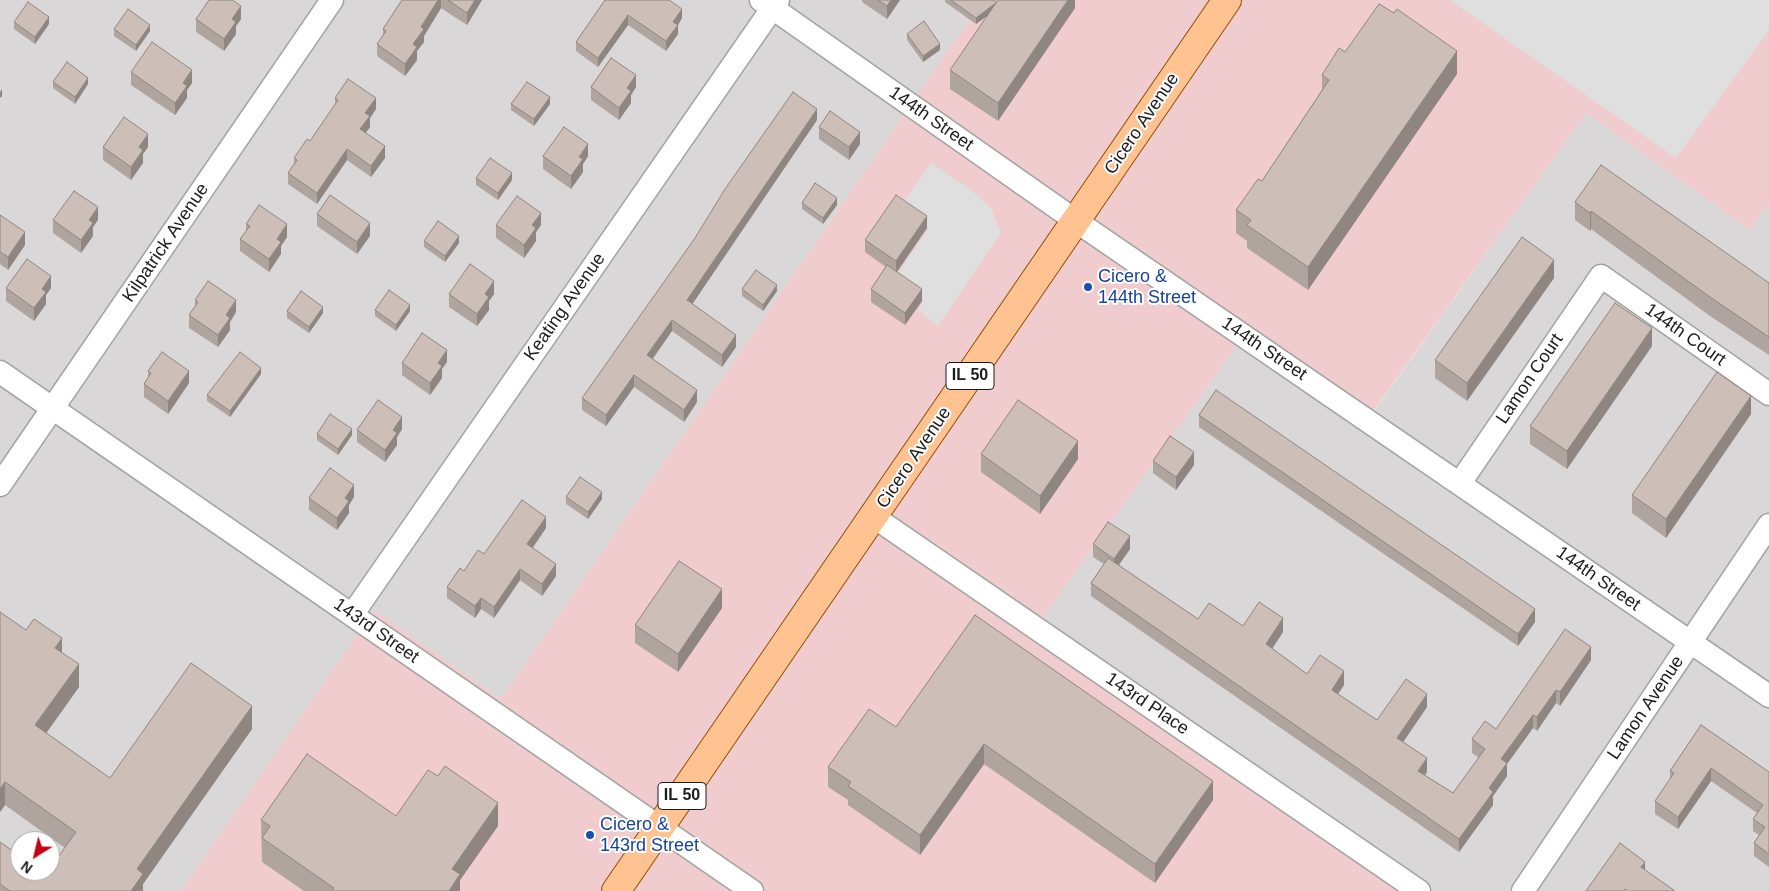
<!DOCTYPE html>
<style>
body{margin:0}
#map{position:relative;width:1769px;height:891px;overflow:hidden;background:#ede7df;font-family:Helvetica,sans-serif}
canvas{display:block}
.north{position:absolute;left:10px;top:831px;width:50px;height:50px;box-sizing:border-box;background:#fff;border:1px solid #a4a4a4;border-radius:50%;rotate:216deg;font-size:14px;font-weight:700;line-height:20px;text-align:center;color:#1b1b1b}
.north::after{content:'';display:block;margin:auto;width:18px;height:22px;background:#c50017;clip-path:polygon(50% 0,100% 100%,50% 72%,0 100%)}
</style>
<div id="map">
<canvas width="1769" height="891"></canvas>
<div class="north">N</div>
</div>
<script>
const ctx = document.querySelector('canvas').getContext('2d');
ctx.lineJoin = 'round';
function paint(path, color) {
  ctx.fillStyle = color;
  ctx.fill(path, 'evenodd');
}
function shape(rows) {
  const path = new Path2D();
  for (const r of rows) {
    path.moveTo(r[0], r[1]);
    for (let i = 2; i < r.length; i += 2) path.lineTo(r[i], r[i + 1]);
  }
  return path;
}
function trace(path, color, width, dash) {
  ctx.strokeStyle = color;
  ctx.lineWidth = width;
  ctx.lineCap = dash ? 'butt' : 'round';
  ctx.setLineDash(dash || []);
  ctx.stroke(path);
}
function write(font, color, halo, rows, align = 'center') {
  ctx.font = font + ' Helvetica,sans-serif';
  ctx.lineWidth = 4;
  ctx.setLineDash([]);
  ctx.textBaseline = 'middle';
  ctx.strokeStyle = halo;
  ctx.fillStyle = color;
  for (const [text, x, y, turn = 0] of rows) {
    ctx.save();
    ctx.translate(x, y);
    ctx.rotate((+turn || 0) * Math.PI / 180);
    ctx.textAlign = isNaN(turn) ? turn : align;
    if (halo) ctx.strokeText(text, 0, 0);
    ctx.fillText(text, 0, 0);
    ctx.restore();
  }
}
const residential = shape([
 [0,0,983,0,501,699,374,611,181,891,0,891],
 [20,841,50,841,50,871,20,871],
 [1586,113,1750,230,1769,203,1769,891,1433,891,1042,619,1250,327,1375,410]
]);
const commercial = shape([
 [983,0,1769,0,1769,203,1750,230,1586,113,1374,410,1250,327,1042,619,1433,891,181,891,374,610,501,699]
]);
const parking = shape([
 [1450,0,1769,0,1769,30,1676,158],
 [931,163,971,190,991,208,1001,233,938,326,918,310,924,301,894,279,929,228,899,208]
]);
const street = shape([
 [761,0,1076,221,1769,696],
 [0,372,752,891],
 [1460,483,1601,276,1769,394],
 [0,485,332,0],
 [874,517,1419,891],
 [352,615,778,0],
 [1523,891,1769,525]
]);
const primary = shape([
 [616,891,1227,0]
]);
const wall = shape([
 [402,0,482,0,467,25,441,8,424,36,424,42,417,51,417,60,405,76,377,56,377,44,383,36,383,29],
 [605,0,682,18,678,25,678,34,666,51,628,25,598,67,576,51,576,42],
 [862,0,900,0,887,19,862,2],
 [945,0,993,0,996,2,1075,0,1075,8,998,121,950,89,950,70,987,16,976,24,945,2],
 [196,19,241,19,236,26,236,34,224,51,196,32],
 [14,22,49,24,35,44,14,29],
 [114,29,150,31,136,51,114,36],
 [907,34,940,50,923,62,907,40],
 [1345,52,1457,74,1308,290,1247,248,1247,241,1236,233,1236,210,1262,181,1322,90,1322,75],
 [131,72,192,83,187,90,187,98,175,115,131,85],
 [53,82,88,84,75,104,53,88],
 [591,87,636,87,631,95,631,103,619,120,591,100],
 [335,98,376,109,370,118,370,127,366,133,385,158,371,177,347,160,317,204,288,184,288,173,294,164,294,158,310,141,335,105],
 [511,104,550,104,534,126,511,110],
 [817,120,692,304,736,347,722,367,672,331,653,359,697,402,684,422,634,387,606,426,582,410,582,398],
 [819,127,860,144,849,160,819,139],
 [103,147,148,147,143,154,143,163,131,180,103,160],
 [543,156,588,156,583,164,583,172,571,189,543,169],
 [476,178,512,180,498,200,476,185],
 [1575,202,1769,283,1769,355,1710,316,1591,229,1590,231,1575,220],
 [802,203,837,205,823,224,802,209],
 [317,214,370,236,357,254,317,226],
 [0,215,25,245,8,270,0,264],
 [53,220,98,220,93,227,93,236,81,253,53,233],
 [246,224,287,237,281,246,281,254,269,272,240,251,240,239,246,231],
 [496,225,541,225,536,232,536,241,524,258,496,238],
 [927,228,897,272,922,301,905,325,871,302,871,289,886,267,865,252,865,240],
 [424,241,459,243,445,262,424,247],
 [1554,278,1467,401,1435,378,1435,360],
 [6,288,51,288,46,295,46,304,34,321,6,301],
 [742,289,777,291,763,311,742,296],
 [449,294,494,294,489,301,489,310,477,326,449,307],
 [195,300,236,312,230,322,230,330,218,347,189,328,189,315,195,307],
 [375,310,410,311,396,331,375,316],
 [287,311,323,313,309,333,287,318],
 [1652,346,1567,469,1530,444,1530,426],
 [447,362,442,369,442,378,430,395,402,375,402,363],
 [148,371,189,383,168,414,144,397,144,384,148,378],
 [261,374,230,417,207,401,207,395],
 [1751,414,1666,538,1632,513,1632,495],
 [1199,415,1535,622,1518,646,1199,427],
 [402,429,397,437,397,445,385,462,357,442,357,430],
 [317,434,352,435,338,455,317,440],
 [981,454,1078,459,1040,514,981,472],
 [1153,461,1194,465,1176,490,1153,473],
 [354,497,349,505,349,513,337,530,309,510,309,498],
 [566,497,602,499,588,519,566,504],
 [546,528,533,548,556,576,542,596,520,580,494,618,481,609,475,618,447,598,447,587,464,571,484,554],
 [1093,544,1130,549,1118,565,1198,619,1283,632,1272,649,1307,674,1344,685,1338,694,1377,720,1427,707,1403,742,1427,772,1425,775,1453,793,1479,758,1472,753,1472,739,1496,729,1591,660,1560,706,1556,703,1537,731,1533,728,1507,764,1507,776,1493,796,1493,805,1459,852,1091,596,1091,583,1104,564,1093,557],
 [722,608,678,672,635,643,635,625],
 [975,615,1213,800,1155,883,984,764,920,855,848,805,848,800,828,787,828,767,896,727],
 [26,630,62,652,79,687,46,733,110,778,252,729,143,884,143,891,0,891,0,842,46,874,65,848,5,805,0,812],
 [1701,725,1769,772,1769,867,1754,856,1754,843,1759,835,1753,831,1753,819,1757,813,1711,781,1678,829,1655,814,1655,801,1670,779,1670,771],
 [396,816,498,826,460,880,460,891,304,891,262,862,261,820]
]);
const shadedWall = shape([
 [438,0,441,0,441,8,424,36,424,42,417,51,417,60,405,76,405,64,413,44,421,27],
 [475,0,482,0,467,25,467,13],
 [891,0,900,0,887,19,887,6],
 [1068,0,1075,0,1075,8,998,121,998,103],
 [997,2,997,9,976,24,976,18],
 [241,6,241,19,236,26,236,34,224,51,224,39,232,19],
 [682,9,682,18,678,25,678,34,666,51,666,41,673,22],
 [628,15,628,25,598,67,598,58],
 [49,17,49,24,35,44,35,37],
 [150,25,150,31,136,51,136,45],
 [940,44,940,50,923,62,923,56],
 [1457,51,1457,74,1308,290,1308,267],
 [192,70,192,83,187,90,187,98,175,115,175,103,183,83],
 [636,75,636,87,631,95,631,103,619,120,619,108,627,88],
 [88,78,88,84,75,104,75,97],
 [2,89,2,96,0,98,0,92],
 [550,97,550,104,534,126,534,119],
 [376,98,376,109,370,118,370,127,360,140,360,129,365,113],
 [817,109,817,120,687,312,687,300],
 [860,132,860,144,849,160,849,147],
 [148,134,148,147,143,154,143,163,131,180,131,167,139,147],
 [588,144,588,156,583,164,583,172,571,189,571,176,579,157],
 [385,146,385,158,371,177,371,166],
 [347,149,347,160,317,204,317,193],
 [512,173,512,180,498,200,498,193],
 [837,198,837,205,823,224,823,218],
 [98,207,98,220,93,227,93,236,81,253,81,240,89,220],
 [1591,211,1591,229,1590,231,1590,213],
 [541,213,541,225,536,232,536,241,524,258,524,245,532,225],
 [927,216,927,228,896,273,896,261],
 [370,223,370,236,357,254,357,242],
 [287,224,287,237,281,246,281,254,269,272,269,259,277,239],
 [25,232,25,245,8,270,8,257],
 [459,236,459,243,445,262,445,256],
 [1554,260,1554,278,1467,401,1467,383],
 [51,276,51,288,46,295,46,304,34,321,34,308,42,289],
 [494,281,494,294,489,301,489,310,477,326,477,314,485,294],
 [777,285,777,291,763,311,763,305],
 [922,289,922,301,905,325,905,313],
 [236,300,236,312,230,322,230,330,218,347,218,335,226,315],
 [410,305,410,311,396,331,396,325],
 [323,307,323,313,309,333,309,327],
 [672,320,672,331,647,366,647,355],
 [1652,328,1652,346,1567,469,1567,451],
 [736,335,736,347,722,367,722,355],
 [447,350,447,362,442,369,442,378,430,395,430,383,438,363],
 [261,368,261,374,230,417,230,411],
 [189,371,189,383,168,414,168,401],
 [634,375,634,387,606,426,606,415],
 [697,390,697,402,684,422,684,410],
 [1751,396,1751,414,1666,538,1666,519],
 [402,417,402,429,397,437,397,445,385,462,385,450,393,430],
 [352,429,352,435,338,455,338,449],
 [1078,441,1078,459,1040,514,1040,496],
 [1194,452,1194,465,1176,490,1176,477],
 [354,485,354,497,349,505,349,513,337,530,337,518,345,498],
 [602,492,602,499,588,519,588,512],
 [546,517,546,528,527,555,527,544],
 [1130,536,1130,549,1114,572,1114,559],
 [556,564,556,576,542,596,542,584],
 [520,569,520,580,494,618,494,607],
 [722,589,722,608,678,672,678,654],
 [481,598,481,609,475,618,475,606],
 [1535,609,1535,622,1518,646,1518,634],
 [1283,618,1283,632,1266,658,1266,644],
 [62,638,62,661,55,648],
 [1591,647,1591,660,1560,706,1560,692],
 [79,664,79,687,35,749,35,725],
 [1344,671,1344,685,1332,703,1332,690],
 [1556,690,1556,703,1537,731,1537,717],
 [1427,694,1427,707,1397,751,1397,738],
 [252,706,252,729,143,884,143,891,131,891,137,869],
 [1533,715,1533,728,1507,764,1507,776,1493,796,1493,805,1459,852,1459,839,1489,788,1501,759],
 [984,744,984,764,920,855,920,835],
 [1427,758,1427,772,1418,784,1418,771],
 [1711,768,1711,781,1678,829,1678,817],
 [1213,781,1213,800,1155,883,1155,864],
 [5,782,5,805,0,812,0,789],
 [498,803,498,826,460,880,460,891,449,891,452,869],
 [1645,862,1645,878,1641,867]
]);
const building = shape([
 [209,0,232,0,241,6,232,19,236,22,224,39,196,19,209,0],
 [402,0,438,0,421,27,424,29,413,44,417,47,405,64,377,44,386,31,383,29,402,0],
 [448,0,475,0,467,13,448,0],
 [605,0,669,0,682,9,673,22,678,25,666,41,628,15,598,58,576,42,605,0],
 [878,0,891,0,887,6,878,0],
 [951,0,993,0,997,2,976,18,951,0],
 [998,0,1068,0,998,103,950,70,998,0],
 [28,2,49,17,35,37,14,22,28,2],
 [1379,4,1394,13,1397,9,1457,51,1308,267,1247,225,1251,220,1236,210,1258,179,1262,181,1329,80,1322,75,1339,48,1345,52,1379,4],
 [128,9,150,25,136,45,114,29,128,9],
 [924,21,940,44,923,56,907,34,924,21],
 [152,42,192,70,183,83,187,86,175,103,131,72,152,42],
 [611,58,636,75,627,88,631,91,619,108,591,87,611,58],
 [67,62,88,78,75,97,53,82,67,62],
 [348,79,376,98,365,113,370,116,360,129,385,146,371,166,347,149,317,193,288,173,297,160,294,158,307,139,310,141,338,100,335,98,348,79],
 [527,82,550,97,534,119,511,104,527,82],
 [793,92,817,109,687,300,736,335,722,355,672,320,647,355,697,390,684,410,634,375,606,415,582,398,695,238,725,189,793,92],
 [830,111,860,132,849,147,819,127,830,111],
 [124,117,148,134,139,147,143,150,131,167,103,147,124,117],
 [564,127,588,144,579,157,583,159,571,176,543,156,564,127],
 [490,158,512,173,498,193,476,178,490,158],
 [1601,165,1769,283,1769,337,1710,297,1591,211,1590,213,1575,202,1601,165],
 [815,183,837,198,823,218,802,203,815,183],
 [74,191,98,207,89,220,93,223,81,240,53,220,74,191],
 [330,195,370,223,357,242,317,214,330,195],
 [896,195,927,216,896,261,865,240,896,195],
 [517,196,541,213,532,225,536,228,524,245,496,225,517,196],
 [259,205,287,224,277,239,281,242,269,259,240,239,250,226,246,224,259,205],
 [0,215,25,232,8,257,0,252,0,215],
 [438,221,459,236,445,256,424,241,438,221],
 [1522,237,1554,260,1467,383,1435,360,1522,237],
 [27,259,51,276,42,289,46,292,34,308,6,288,27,259],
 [470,264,494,281,485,294,489,297,477,314,449,294,470,264],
 [887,265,922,289,905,313,871,289,887,265],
 [756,270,777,285,763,305,742,289,756,270],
 [208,281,236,300,226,315,230,318,218,335,189,315,198,302,195,300,208,281],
 [389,290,410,305,396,325,375,310,389,290],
 [301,291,323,307,309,327,287,311,301,291],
 [1615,303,1652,328,1567,451,1530,426,1615,303],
 [422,333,447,350,438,363,442,366,430,383,402,363,422,333],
 [162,352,189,371,168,401,144,384,151,373,148,371,162,352],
 [240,352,261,368,230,411,207,395,240,352],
 [1717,372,1751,396,1666,519,1632,495,1717,372],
 [1216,390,1535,609,1518,634,1199,415,1216,390],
 [378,400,402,417,393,430,397,433,385,450,357,430,378,400],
 [1018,400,1078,441,1040,496,981,454,1018,400],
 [330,414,352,429,338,449,317,434,330,414],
 [1170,436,1194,452,1176,477,1153,461,1170,436],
 [330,468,354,485,345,498,349,501,337,518,309,498,330,468],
 [580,477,602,492,588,512,566,497,580,477],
 [522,500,546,517,527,544,556,564,542,584,520,569,494,607,481,598,475,606,447,587,460,568,464,571,478,550,484,554,522,500],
 [1108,522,1130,536,1114,559,1093,544,1108,522],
 [1108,558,1198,619,1209,603,1243,626,1259,602,1283,618,1266,644,1307,674,1320,655,1344,671,1332,690,1377,720,1406,679,1427,694,1397,738,1427,758,1418,771,1453,793,1485,749,1472,739,1485,721,1496,729,1565,629,1591,647,1560,692,1556,690,1537,717,1533,715,1501,759,1507,763,1489,788,1493,792,1459,839,1091,583,1108,558],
 [679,561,722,589,678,654,635,625,679,561],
 [0,612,26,630,34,619,62,638,55,648,79,664,35,725,110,778,191,663,252,706,137,869,143,874,131,891,10,891,0,884,0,842,20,856,20,871,41,871,46,874,48,871,50,871,50,868,76,832,5,782,0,789,0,612],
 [975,615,1213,781,1155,864,984,744,920,835,848,786,851,782,828,767,869,709,896,727,975,615],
 [1701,725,1769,772,1769,854,1754,843,1765,827,1753,819,1763,805,1711,768,1678,817,1655,801,1674,773,1670,771,1701,725],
 [307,754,396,816,428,770,438,776,445,766,498,803,452,869,460,874,449,891,332,891,334,888,262,838,270,826,261,820,307,754],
 [1620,843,1645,862,1641,867,1675,891,1628,891,1625,889,1624,891,1586,891,1620,843]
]);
const markers = [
 [1088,287,5,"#1a4fb4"],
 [590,835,5,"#1a4fb4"]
];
const shields = [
 [970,376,48],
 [682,796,48]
];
const shieldNames = [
 ["IL 50",970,376],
 ["IL 50",682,796]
];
const streetNames = [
 ["144th Street",931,119,35],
 ["Cicero Avenue",1142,124,-56],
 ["Kilpatrick Avenue",166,243,-56],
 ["Keating Avenue",565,307,-55],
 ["144th Court",1685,335,35],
 ["144th Street",1264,349,34],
 ["Lamon Court",1530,379,-56],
 ["Cicero Avenue",914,458,-56],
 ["144th Street",1598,579,35],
 ["143rd Street",376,631,35],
 ["143rd Place",1147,704,34],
 ["Lamon Avenue",1646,708,-56]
];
const transitNames = [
 ["Cicero &",1098,277],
 ["144th Street",1098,298],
 ["Cicero &",600,825],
 ["143rd Street",600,846]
];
paint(residential, '#d9d7d8');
paint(commercial, '#f0cccf');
paint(parking, '#dfdfdf');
trace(street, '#a2a2a2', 25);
trace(primary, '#915000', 30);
trace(street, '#fff', 22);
trace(primary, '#ffc392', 28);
paint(wall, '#b0a49e');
paint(shadedWall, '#908681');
paint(building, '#cdbfb8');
trace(building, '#908681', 1);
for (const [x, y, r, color] of markers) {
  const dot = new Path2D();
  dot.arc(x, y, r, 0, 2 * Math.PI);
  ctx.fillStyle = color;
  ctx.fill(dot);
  trace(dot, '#fff', 2);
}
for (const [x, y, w] of shields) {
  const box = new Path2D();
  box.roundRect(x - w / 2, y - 13.5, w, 27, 4);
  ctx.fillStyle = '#fff';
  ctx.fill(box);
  trace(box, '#1b1b1b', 1);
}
write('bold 16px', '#1b1b1b', null, shieldNames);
write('18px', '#1b1b1b', '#fff', streetNames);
write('18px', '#164399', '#fff', transitNames, 'left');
</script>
